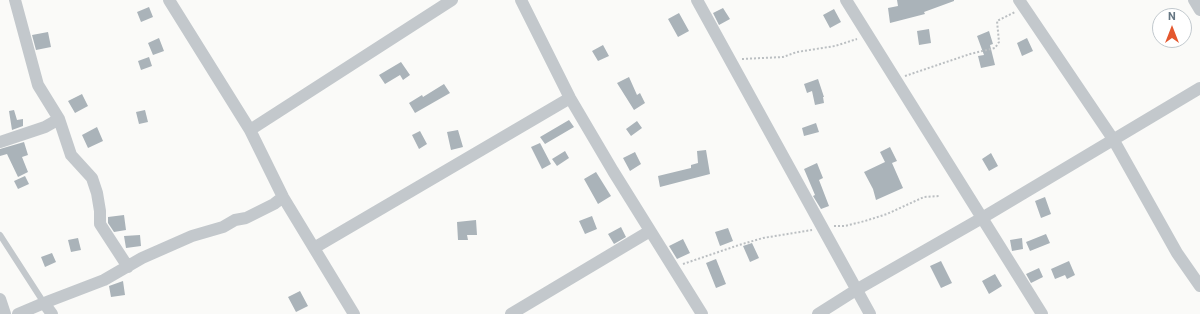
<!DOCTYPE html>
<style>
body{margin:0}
#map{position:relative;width:1200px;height:314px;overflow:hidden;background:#fafaf8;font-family:Roboto,sans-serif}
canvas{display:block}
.north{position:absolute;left:1152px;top:8px;width:40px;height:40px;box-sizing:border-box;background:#fff;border:1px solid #c1c8cd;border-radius:50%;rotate:0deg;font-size:11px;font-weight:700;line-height:16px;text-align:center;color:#657683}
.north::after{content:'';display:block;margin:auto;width:14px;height:18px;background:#e4572e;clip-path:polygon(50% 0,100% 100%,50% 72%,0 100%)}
</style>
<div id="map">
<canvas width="1200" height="314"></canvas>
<div class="north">N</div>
</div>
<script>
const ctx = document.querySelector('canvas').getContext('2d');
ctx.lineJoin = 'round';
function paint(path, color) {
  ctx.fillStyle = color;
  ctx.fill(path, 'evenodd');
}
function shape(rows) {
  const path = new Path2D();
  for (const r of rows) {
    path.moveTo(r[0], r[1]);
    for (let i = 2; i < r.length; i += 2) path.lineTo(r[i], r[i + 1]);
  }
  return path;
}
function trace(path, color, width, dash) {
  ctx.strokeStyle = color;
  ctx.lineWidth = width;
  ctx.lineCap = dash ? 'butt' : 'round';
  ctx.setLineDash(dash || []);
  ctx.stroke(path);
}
const building = shape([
 [897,0,954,0,954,1,924,12,925,14,890,23,888,8,898,6],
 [149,7,153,17,141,22,137,12],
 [723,8,730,19,719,25,713,13],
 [834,9,841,22,830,28,823,15],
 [679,13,689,31,678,37,668,19],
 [929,29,931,43,919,45,917,31],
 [989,31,993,44,990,45,995,65,981,68,978,56,984,55,977,36],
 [48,32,51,47,36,50,32,35],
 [159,38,164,51,153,55,148,43],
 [1027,38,1033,51,1022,56,1017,43],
 [603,45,609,56,598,61,592,51],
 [149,57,152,66,141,70,138,61],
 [401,62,410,75,403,80,400,75,385,84,379,75],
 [629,77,637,95,640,93,645,103,634,110,617,83],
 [818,79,824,97,823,97,824,103,815,105,812,91,807,93,804,84],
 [444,84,450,93,415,113,409,103,422,95,423,97],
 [82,94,88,106,75,113,68,101],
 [14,110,17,120,23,119,23,126,12,130,9,111],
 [145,110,148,122,139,124,136,112],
 [569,120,574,127,545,144,540,137],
 [637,121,642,128,631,136,626,129],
 [816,123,819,132,804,136,802,128],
 [97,127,103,141,88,148,82,135],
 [458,130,463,147,451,150,447,132],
 [420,131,427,144,419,149,412,135],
 [24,142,28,155,22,157,28,172,18,177,7,154,0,156,0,149],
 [540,143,551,164,542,169,531,147],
 [890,147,897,161,892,163,903,188,876,200,873,189,864,172,885,162,880,152],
 [706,150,710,174,660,187,658,176,691,168,691,165,698,163,697,151],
 [565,151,569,158,557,166,552,159],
 [635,152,641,164,630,171,623,158],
 [991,153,998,166,989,171,982,159],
 [817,163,823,178,819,180,829,206,821,209,813,196,815,195,804,169],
 [596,172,611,196,598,204,584,179],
 [25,176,29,184,18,189,14,181],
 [1045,197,1051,214,1041,218,1035,201],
 [124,215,126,230,114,232,108,223,108,217],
 [592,216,597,229,585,234,579,221],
 [476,220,477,235,467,235,468,240,458,240,457,222],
 [621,227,626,237,614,244,608,234],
 [728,228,733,241,720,246,715,232],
 [1046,234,1050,243,1030,251,1026,242],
 [140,235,141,246,126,248,124,236],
 [78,238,81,250,71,252,68,240],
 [1022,238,1023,249,1012,251,1010,240],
 [683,239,690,253,677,259,669,246],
 [752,243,759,258,750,262,743,246],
 [52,253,56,262,45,267,41,257],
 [716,259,726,284,716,288,706,263],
 [941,261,952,283,941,288,930,266],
 [1069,261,1075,275,1067,279,1065,275,1055,279,1051,269],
 [1039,268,1043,277,1031,283,1026,274],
 [995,274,1002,286,989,294,982,281],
 [123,281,125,295,111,297,109,286],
 [300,291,308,306,296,312,288,297]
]);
const path = shape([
 [742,59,783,57,797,52,835,46,857,39],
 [905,76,970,54,995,48,999,42,997,21,1015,12],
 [834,226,845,226,865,221,887,214,924,197,939,196],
 [683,264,739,245,763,238,812,230]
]);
const service = shape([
 [0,235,44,303]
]);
const minor = shape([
 [15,0,38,85,59,119,71,155,92,178,97,193,100,211,100,224,128,267],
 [169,0,250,130,283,197,354,314],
 [521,0,570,98,613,171,702,314],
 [697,0,870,314],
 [846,0,1042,314],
 [1019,0,1113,139,1177,253,1200,286],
 [1194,0,1200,10],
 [250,130,452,0],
 [0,142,45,127,59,119],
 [314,248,570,98],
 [0,299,5,314],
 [18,314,44,303],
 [52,314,44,303,104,280,142,258,192,236,223,227,235,220,246,218,274,204,283,197],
 [511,314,650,231],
 [818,314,856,290,982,218,1200,88]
]);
paint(building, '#aab3b9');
trace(path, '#bbbfc2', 2, [2, 2]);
trace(service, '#c3c8cc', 6);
trace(minor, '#c3c8cc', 12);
</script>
